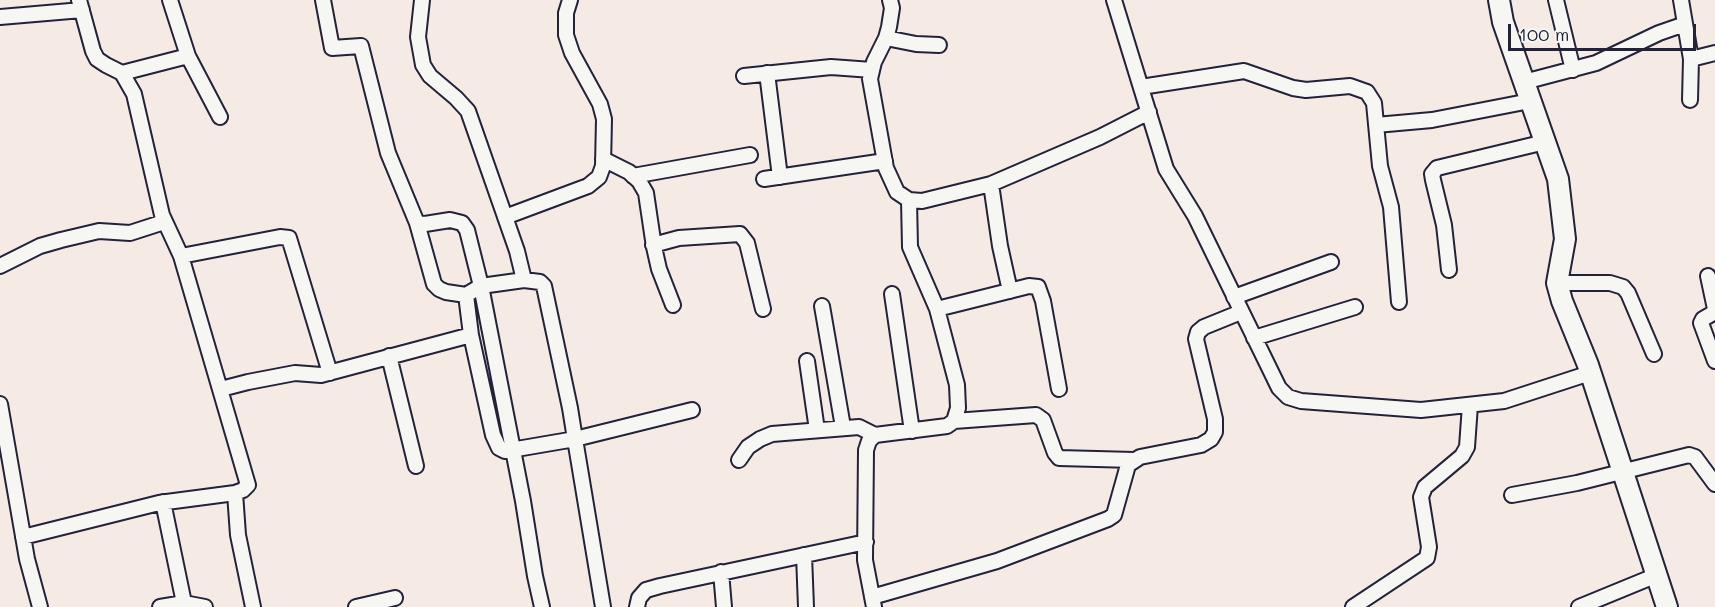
<!DOCTYPE html>
<style>
body{margin:0}
#map{position:relative;width:1715px;height:607px;overflow:hidden;background:#f6ebe4;font-family:Mali,sans-serif}
canvas{display:block}
.scale{position:absolute;left:1508px;top:24px;width:188px;height:27px;box-sizing:border-box;border:3px solid #22223b;border-top:0;padding-left:8px;font-size:18px;line-height:21px;white-space:nowrap;color:#22223b;-webkit-text-stroke:4px #f6f6f2;paint-order:stroke}
</style>
<div id="map">
<canvas width="1715" height="607"></canvas>
<div class="scale">100 m</div>
</div>
<script>
const ctx = document.querySelector('canvas').getContext('2d');
ctx.lineJoin = 'round';
function shape(rows) {
  const path = new Path2D();
  for (const r of rows) {
    path.moveTo(r[0], r[1]);
    for (let i = 2; i < r.length; i += 2) path.lineTo(r[i], r[i + 1]);
  }
  return path;
}
function trace(path, color, width, dash) {
  ctx.strokeStyle = color;
  ctx.lineWidth = width;
  ctx.lineCap = dash ? 'butt' : 'round';
  ctx.setLineDash(dash || []);
  ctx.stroke(path);
}
const street = shape([
 [170,0,188,56,220,117],
 [323,0,332,48,361,46,388,153,417,223,425,224,450,220,462,223,467,230,481,286,523,501,535,576,542,607],
 [422,0,418,37,423,65,430,76,456,98,468,111,517,251,524,280],
 [890,0,892,8,889,27,886,38,874,62,870,79,886,168,897,192,909,200,922,201,991,184,1100,137,1149,112],
 [1114,0,1166,169,1195,216,1279,388,1288,397,1301,401,1421,410,1504,401,1590,373],
 [1556,0,1573,70],
 [1681,0,1691,59,1690,100],
 [0,17,82,10],
 [886,38,916,44,939,45],
 [1691,59,1715,53],
 [122,73,188,56],
 [767,73,780,177],
 [744,76,831,67,872,70],
 [1524,82,1596,63,1659,33,1685,24],
 [1141,87,1244,71,1293,88,1306,90,1350,86,1367,92,1374,103,1380,166,1391,207,1399,302],
 [1376,125,1432,120,1530,101],
 [603,159,629,172,639,181,646,193,654,247,659,269,673,305],
 [633,176,750,155],
 [764,179,885,161],
 [991,184,1000,246,1010,291],
 [505,217,588,186,599,177,603,166,604,119,600,104,572,53,566,35,566,13,570,0],
 [417,223,434,284,439,289,446,292,466,295],
 [653,245,679,238,740,234,747,243,763,309],
 [181,256,280,237,289,238,330,373],
 [0,266,40,246,61,240,99,231,130,233,164,222],
 [1449,270,1444,225,1433,180,1432,174,1437,168,1545,142],
 [1708,276,1715,309],
 [1557,283,1610,283,1623,287,1628,293,1654,354],
 [892,294,912,431],
 [1234,297,1331,262],
 [822,306,843,427],
 [937,309,1029,286,1038,287,1043,301,1059,389],
 [1715,312,1703,319,1701,323,1715,361],
 [1254,338,1355,307],
 [389,356,416,466],
 [807,361,817,430],
 [221,389,248,382,295,373,321,375,471,335],
 [0,404,27,559,40,607],
 [954,421,1036,415,1043,420,1055,453,1059,458,1134,460],
 [739,460,748,447,760,439,772,434,859,427,875,435],
 [235,493,238,535,253,607],
 [1512,495,1577,483,1689,455,1695,457,1715,484],
 [23,537,159,503,235,493,243,490,248,485,181,256,162,215,134,94,122,73,106,65,97,59,93,51,79,0],
 [804,555,806,607],
 [721,572,724,607],
 [872,597,997,561,1108,519,1114,515,1128,465,1140,457,1201,445,1211,439,1215,432,1215,419,1196,339,1198,332,1204,327,1241,312],
 [184,603,205,607],
 [160,607,184,603,163,502],
 [356,607,395,598],
 [603,607,575,439,570,408,544,286,540,282,524,280,481,286,466,295,471,335,493,435,499,448,505,451,575,439,692,410],
 [637,607,639,598,646,590,660,586,866,542],
 [874,607,865,560,866,450,869,441,875,435,947,426,954,421,958,408,957,385,937,309,910,247,909,200],
 [1353,607,1427,558,1429,547,1421,497,1425,487,1462,456,1467,447,1470,405],
 [1579,607,1657,575]
]);
const secondary = shape([
 [1499,0,1503,22,1558,179,1565,239,1557,283,1562,301,1588,365,1667,607]
]);
trace(street, '#22223b', 18);
trace(secondary, '#22223b', 24);
trace(street, '#f6f6f2', 14);
trace(secondary, '#f6f6f2', 20);
</script>
